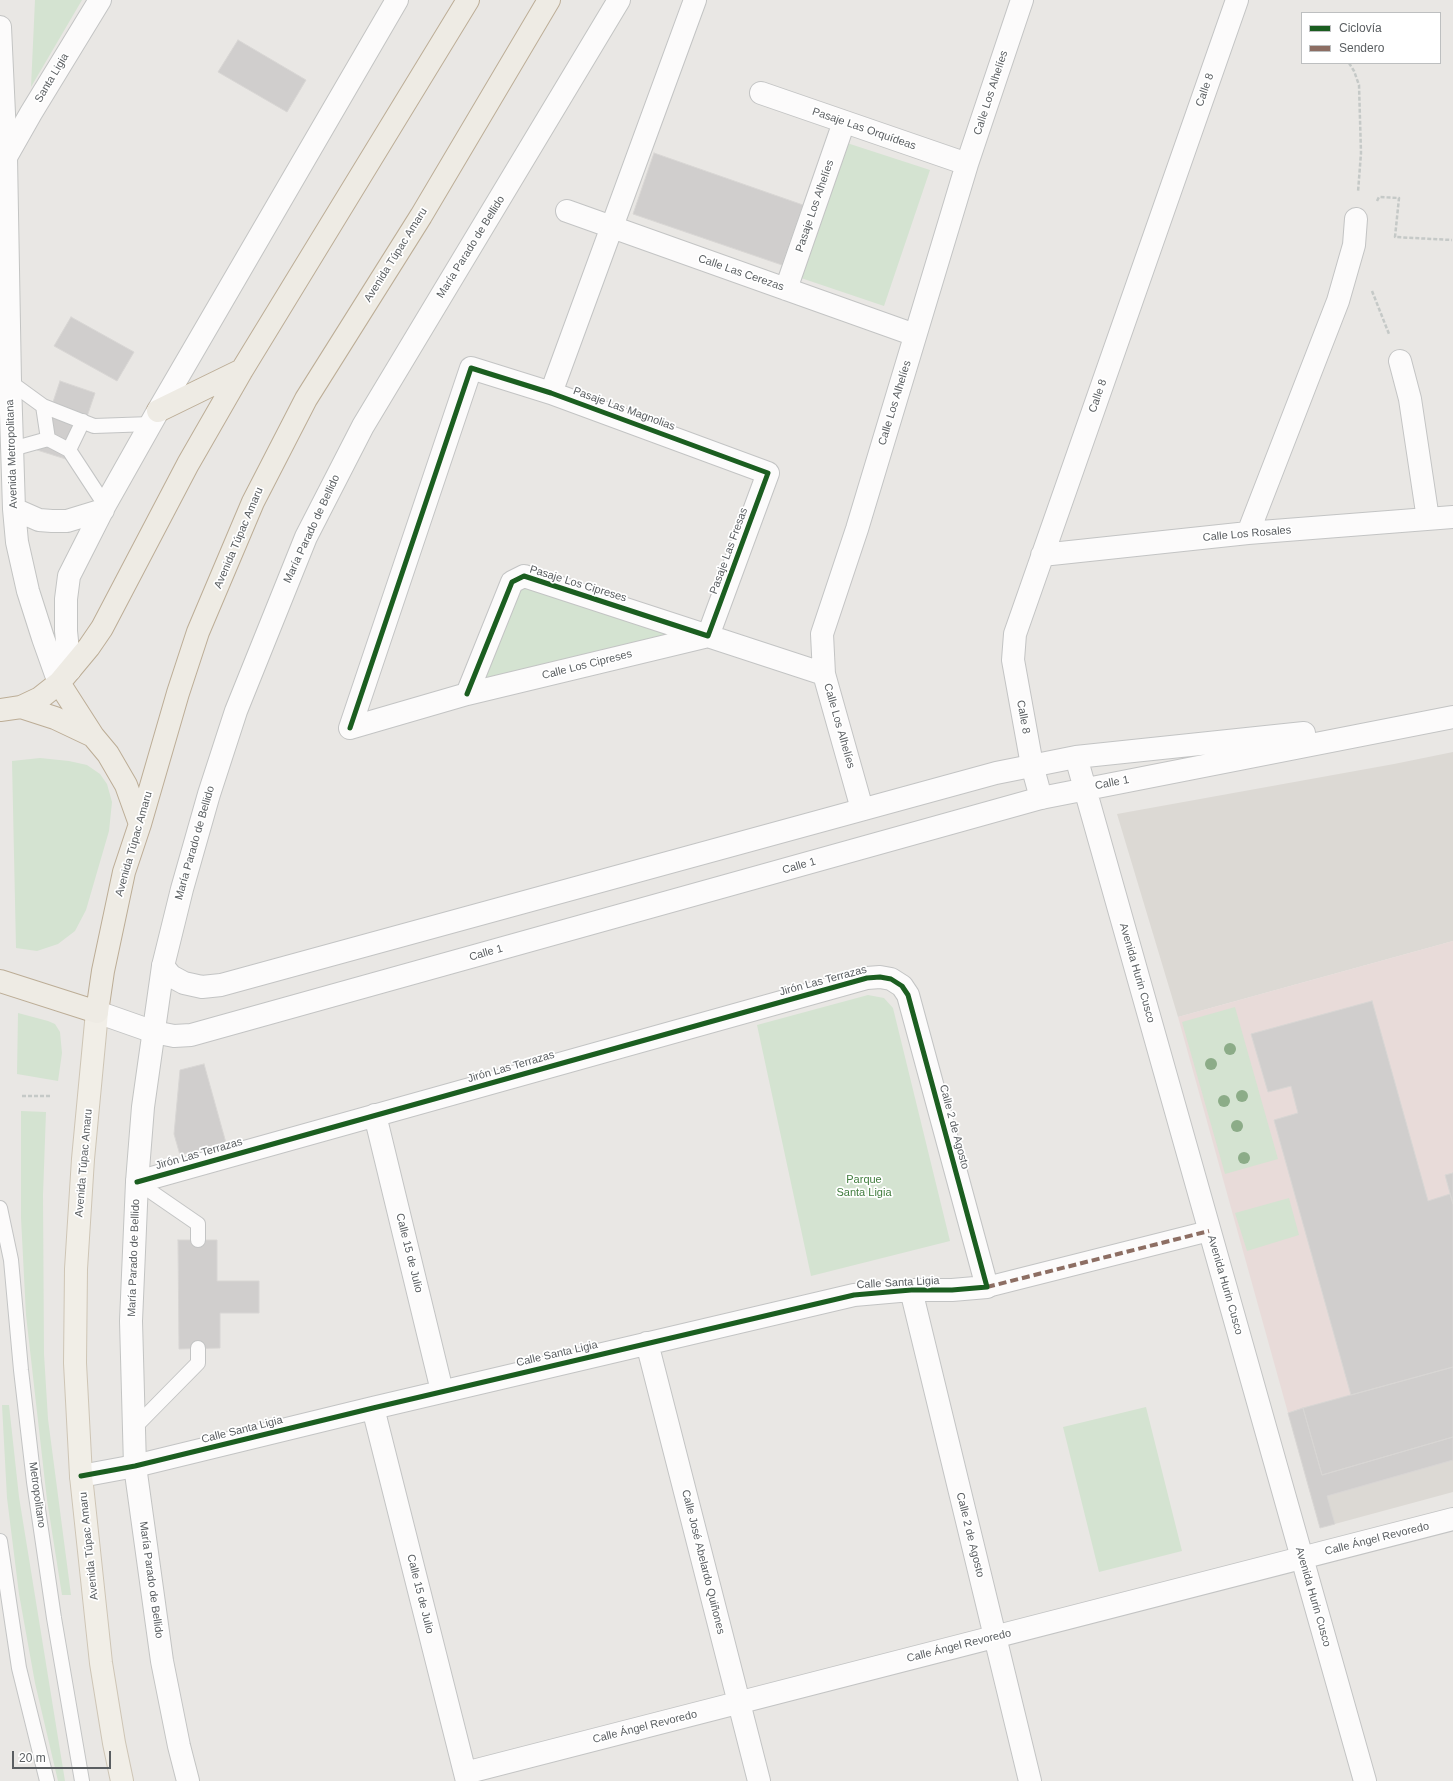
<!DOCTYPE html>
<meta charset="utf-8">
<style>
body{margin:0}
#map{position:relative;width:1453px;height:1781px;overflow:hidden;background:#e9e7e4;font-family:Arial,sans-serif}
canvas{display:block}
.legend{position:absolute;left:1301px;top:12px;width:140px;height:52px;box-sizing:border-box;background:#fff;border:1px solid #bdbfc0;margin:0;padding:5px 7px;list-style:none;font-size:12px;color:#5a5e61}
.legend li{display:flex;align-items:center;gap:8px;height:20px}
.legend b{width:20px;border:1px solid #bdbfc0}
.scale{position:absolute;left:12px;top:1751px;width:99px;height:18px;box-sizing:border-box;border:2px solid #5a5e61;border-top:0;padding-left:5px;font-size:12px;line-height:14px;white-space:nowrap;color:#5a5e61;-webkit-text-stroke:3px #fff;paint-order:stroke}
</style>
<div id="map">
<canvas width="1453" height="1781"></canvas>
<ul class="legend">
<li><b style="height:5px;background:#1b5e20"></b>Ciclovía</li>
<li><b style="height:5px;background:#8d6e63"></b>Sendero</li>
</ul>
<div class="scale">20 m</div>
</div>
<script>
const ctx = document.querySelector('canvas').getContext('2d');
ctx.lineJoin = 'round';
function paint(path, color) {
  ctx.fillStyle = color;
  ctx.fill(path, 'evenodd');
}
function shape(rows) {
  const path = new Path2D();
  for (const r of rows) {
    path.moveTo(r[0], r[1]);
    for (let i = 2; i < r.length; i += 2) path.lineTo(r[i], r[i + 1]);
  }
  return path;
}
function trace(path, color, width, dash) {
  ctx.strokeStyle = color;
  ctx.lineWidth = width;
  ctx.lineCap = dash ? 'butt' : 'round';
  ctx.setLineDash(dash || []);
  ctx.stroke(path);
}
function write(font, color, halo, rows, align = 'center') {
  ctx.font = font + ' Arial,sans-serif';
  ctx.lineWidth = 3.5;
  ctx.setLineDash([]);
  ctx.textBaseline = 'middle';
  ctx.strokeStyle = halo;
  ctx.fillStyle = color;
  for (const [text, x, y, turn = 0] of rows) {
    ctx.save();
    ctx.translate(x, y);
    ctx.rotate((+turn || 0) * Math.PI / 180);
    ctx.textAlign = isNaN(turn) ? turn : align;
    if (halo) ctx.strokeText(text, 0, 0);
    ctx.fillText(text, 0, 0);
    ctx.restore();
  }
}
const education = shape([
 [1453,752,1453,941,1178,1017,1117,814,1394,764],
 [1453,1367,1453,1492,1320,1528,1288,1413]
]);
const medical = shape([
 [1453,941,1453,1173,1445,1175,1453,1204,1453,1367,1288,1413,1178,1017]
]);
const green = shape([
 [35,0,82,0,31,87],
 [847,143,930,170,884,306,801,278],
 [525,582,674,636,493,683,482,674,515,585],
 [40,758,69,761,87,765,100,774,107,784,112,802,109,831,86,910,75,931,58,944,37,951,16,948,12,761],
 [868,995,884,998,893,1008,950,1241,811,1276,757,1025],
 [1235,1007,1278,1159,1225,1174,1182,1022],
 [18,1013,48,1021,55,1024,60,1032,62,1053,58,1081,17,1074],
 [21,1111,46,1112,43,1195,44,1354,48,1419,71,1595,62,1595,47,1500,26,1315,21,1218],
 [1289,1198,1299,1235,1247,1251,1235,1213],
 [2,1405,9,1405,19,1497,65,1781,58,1781,35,1683,19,1594,7,1498],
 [1146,1407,1182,1551,1099,1572,1063,1427]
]);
const building = shape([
 [238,40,306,80,287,112,218,72,238,40],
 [654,153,803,205,782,265,633,214,654,153],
 [71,317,134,352,117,381,54,346,71,317],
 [60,381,95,393,72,461,37,450,60,381],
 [1372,1001,1428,1201,1450,1194,1453,1204,1453,1367,1351,1395,1274,1120,1298,1113,1291,1086,1268,1092,1251,1034,1372,1001],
 [204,1064,226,1143,180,1155,174,1134,180,1070,204,1064],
 [1453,1173,1453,1204,1445,1175,1453,1173],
 [178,1240,217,1240,217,1281,259,1281,259,1313,220,1313,220,1348,179,1349,178,1240],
 [1453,1367,1453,1437,1322,1475,1303,1408,1453,1367],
 [1303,1408,1322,1475,1453,1437,1453,1460,1327,1496,1335,1524,1320,1528,1288,1413,1303,1408]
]);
const path = shape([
 [1349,63,1354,71,1359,85,1361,153,1358,192],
 [1377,201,1379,197,1399,198,1395,237,1452,240],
 [1372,291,1389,334],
 [22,1096,51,1096]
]);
const service = shape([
 [10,382,43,406,94,426,151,424],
 [43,406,48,439],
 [12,449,48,439,69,450,105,505],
 [69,450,83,421],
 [137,1182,198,1224,198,1240],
 [0,1208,11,1260,21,1370,34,1482,54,1618,82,1781],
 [134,1428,198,1363,198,1348],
 [0,1541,19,1668,47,1781]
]);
const pedestrian = shape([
 [987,1287,1209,1231]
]);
const minor = shape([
 [761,93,967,164],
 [6,157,31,113,100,0],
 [567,211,915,335],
 [786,289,844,122],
 [1400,361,1410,399,1428,519],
 [551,393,695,0],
 [1248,533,1338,301,1354,245,1356,219],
 [1042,555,1248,533,1453,517],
 [350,728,471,368,551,393,768,473,708,636,524,576,512,582,467,694],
 [350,728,467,694,708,636,824,674],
 [1041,798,1032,765,1013,660,1015,634,1237,0],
 [862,809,824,674,822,634,857,529,967,164,1022,0],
 [375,1115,442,1391],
 [911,1290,1030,1781],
 [647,1343,759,1781],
 [373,1408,467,1781],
 [81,1476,135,1466,373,1408,854,1295,911,1290,952,1290,987,1287,908,995,902,986,891,979,880,977,867,978,137,1182],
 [465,1773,1453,1519]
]);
const tertiary = shape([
 [1076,757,1365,1781],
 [163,966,171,976,184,983,202,987,221,985,996,773,1076,757,1304,733],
 [97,1012,154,1032,174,1036,191,1035,1041,798,1453,717]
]);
const secondary = shape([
 [0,27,6,157,10,382,14,509,17,542,28,591,43,638,59,683],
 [14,509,39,520,52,521,67,521,103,510],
 [70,670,66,631,66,599,69,576,105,505,158,411,397,0],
 [188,1781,179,1746,162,1661,135,1466,131,1321,137,1182,143,1107,163,966,182,889,209,794,236,711,306,537,363,426,619,0]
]);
const primary = shape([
 [97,1012,83,1159,76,1269,75,1363,81,1476,101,1663,114,1743,122,1781]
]);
const trunk = shape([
 [158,411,242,370],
 [59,683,93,736],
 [21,707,40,698,59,683,89,647,102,628,188,464,242,370,468,0],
 [0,710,21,707,55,718,93,736,108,754,126,785,140,824],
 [0,981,97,1012,103,971,124,872,140,824,178,693,198,632,253,502,306,399,421,216,549,0]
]);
const quiet = shape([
 [987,1287,1209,1231]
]);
const cycleway = shape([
 [350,728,471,368,551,393,768,473,708,636,524,576,512,582,467,694],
 [81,1476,135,1466,373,1408,854,1295,911,1290,952,1290,987,1287,908,995,902,986,891,979,880,977,867,978,137,1182]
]);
const trees = [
 [1230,1049],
 [1211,1064],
 [1242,1096],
 [1224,1101],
 [1237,1126],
 [1244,1158]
];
const streetNames = [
 ["Santa Ligia",52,78,-59],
 ["Calle 8",1205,90,-71],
 ["Calle Los Alhelíes",991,93,-72],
 ["Pasaje Las Orquídeas",864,129,19],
 ["Pasaje Los Alhelíes",815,206,-71],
 ["María Parado de Bellido",471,247,-58],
 ["Avenida Túpac Amaru",396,255,-58],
 ["Calle Las Cerezas",741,273,19],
 ["Calle 8",1098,396,-71],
 ["Calle Los Alhelíes",895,403,-73],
 ["Pasaje Las Magnolias",624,409,20],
 ["Avenida Metropolitana",12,454,-92],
 ["María Parado de Bellido",312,529,-65],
 ["Calle Los Rosales",1247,534,-5],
 ["Avenida Túpac Amaru",239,538,-67],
 ["Pasaje Las Fresas",729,551,-70],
 ["Pasaje Los Cipreses",578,584,17],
 ["Calle Los Cipreses",587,665,-14],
 ["Calle 8",1023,717,80],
 ["Calle Los Alhelíes",839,726,74],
 ["Calle 1",1112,783,-11],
 ["María Parado de Bellido",195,843,-74],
 ["Avenida Túpac Amaru",134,844,-74],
 ["Calle 1",799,866,-16],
 ["Calle 1",486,953,-16],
 ["Avenida Hurin Cusco",1137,973,74],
 ["Jirón Las Terrazas",823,981,-15],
 ["Jirón Las Terrazas",511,1067,-16],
 ["Calle 2 de Agosto",954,1127,75],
 ["Jirón Las Terrazas",199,1154,-16],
 ["Avenida Túpac Amaru",84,1163,-85],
 ["Calle 15 de Julio",409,1253,76],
 ["María Parado de Bellido",134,1258,-88],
 ["Calle Santa Ligia",898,1283,-3],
 ["Avenida Hurin Cusco",1225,1285,74],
 ["Calle Santa Ligia",557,1354,-13],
 ["Calle Santa Ligia",242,1430,-14],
 ["Metropolitano",37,1495,82],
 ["Calle 2 de Agosto",970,1535,76],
 ["Calle Ángel Revoredo",1377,1539,-14],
 ["Avenida Túpac Amaru",89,1546,-96],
 ["Calle José Abelardo Quiñones",703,1562,76],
 ["María Parado de Bellido",151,1580,82],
 ["Calle 15 de Julio",420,1594,76],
 ["Avenida Hurin Cusco",1313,1597,74],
 ["Calle Ángel Revoredo",959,1646,-14],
 ["Calle Ángel Revoredo",645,1727,-14]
];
const parkNames = [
 ["Parque",864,1180],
 ["Santa Ligia",864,1193]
];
paint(education, '#dcd9d4');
paint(medical, '#e8dbd9');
paint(green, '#d4e3d1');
paint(building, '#d0cecd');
trace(building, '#d8d6d4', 1);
trace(service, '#c3c4c4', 16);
trace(pedestrian, '#c3c4c4', 22);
trace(minor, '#c3c4c4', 24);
trace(tertiary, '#c3c4c4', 24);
trace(secondary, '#c3c4c3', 24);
trace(primary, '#cec5b5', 24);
trace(trunk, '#bcad96', 24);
trace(path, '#c5c9c7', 2.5, [4, 2]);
trace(service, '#fcfbfb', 14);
trace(pedestrian, '#fcfbfb', 20);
trace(minor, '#fcfbfb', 22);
trace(tertiary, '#fcfbfb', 22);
trace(secondary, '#fcfbfb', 22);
trace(primary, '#f1eee7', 22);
trace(trunk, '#eeebe4', 22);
trace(quiet, '#8d6e63', 4, [8, 4]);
trace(cycleway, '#1b5e20', 5);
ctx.fillStyle = '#8cac88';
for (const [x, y] of trees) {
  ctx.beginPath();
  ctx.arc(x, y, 6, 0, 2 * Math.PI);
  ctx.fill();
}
write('11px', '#5a5e61', '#fff', streetNames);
write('11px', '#407c3d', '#fff', parkNames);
</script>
